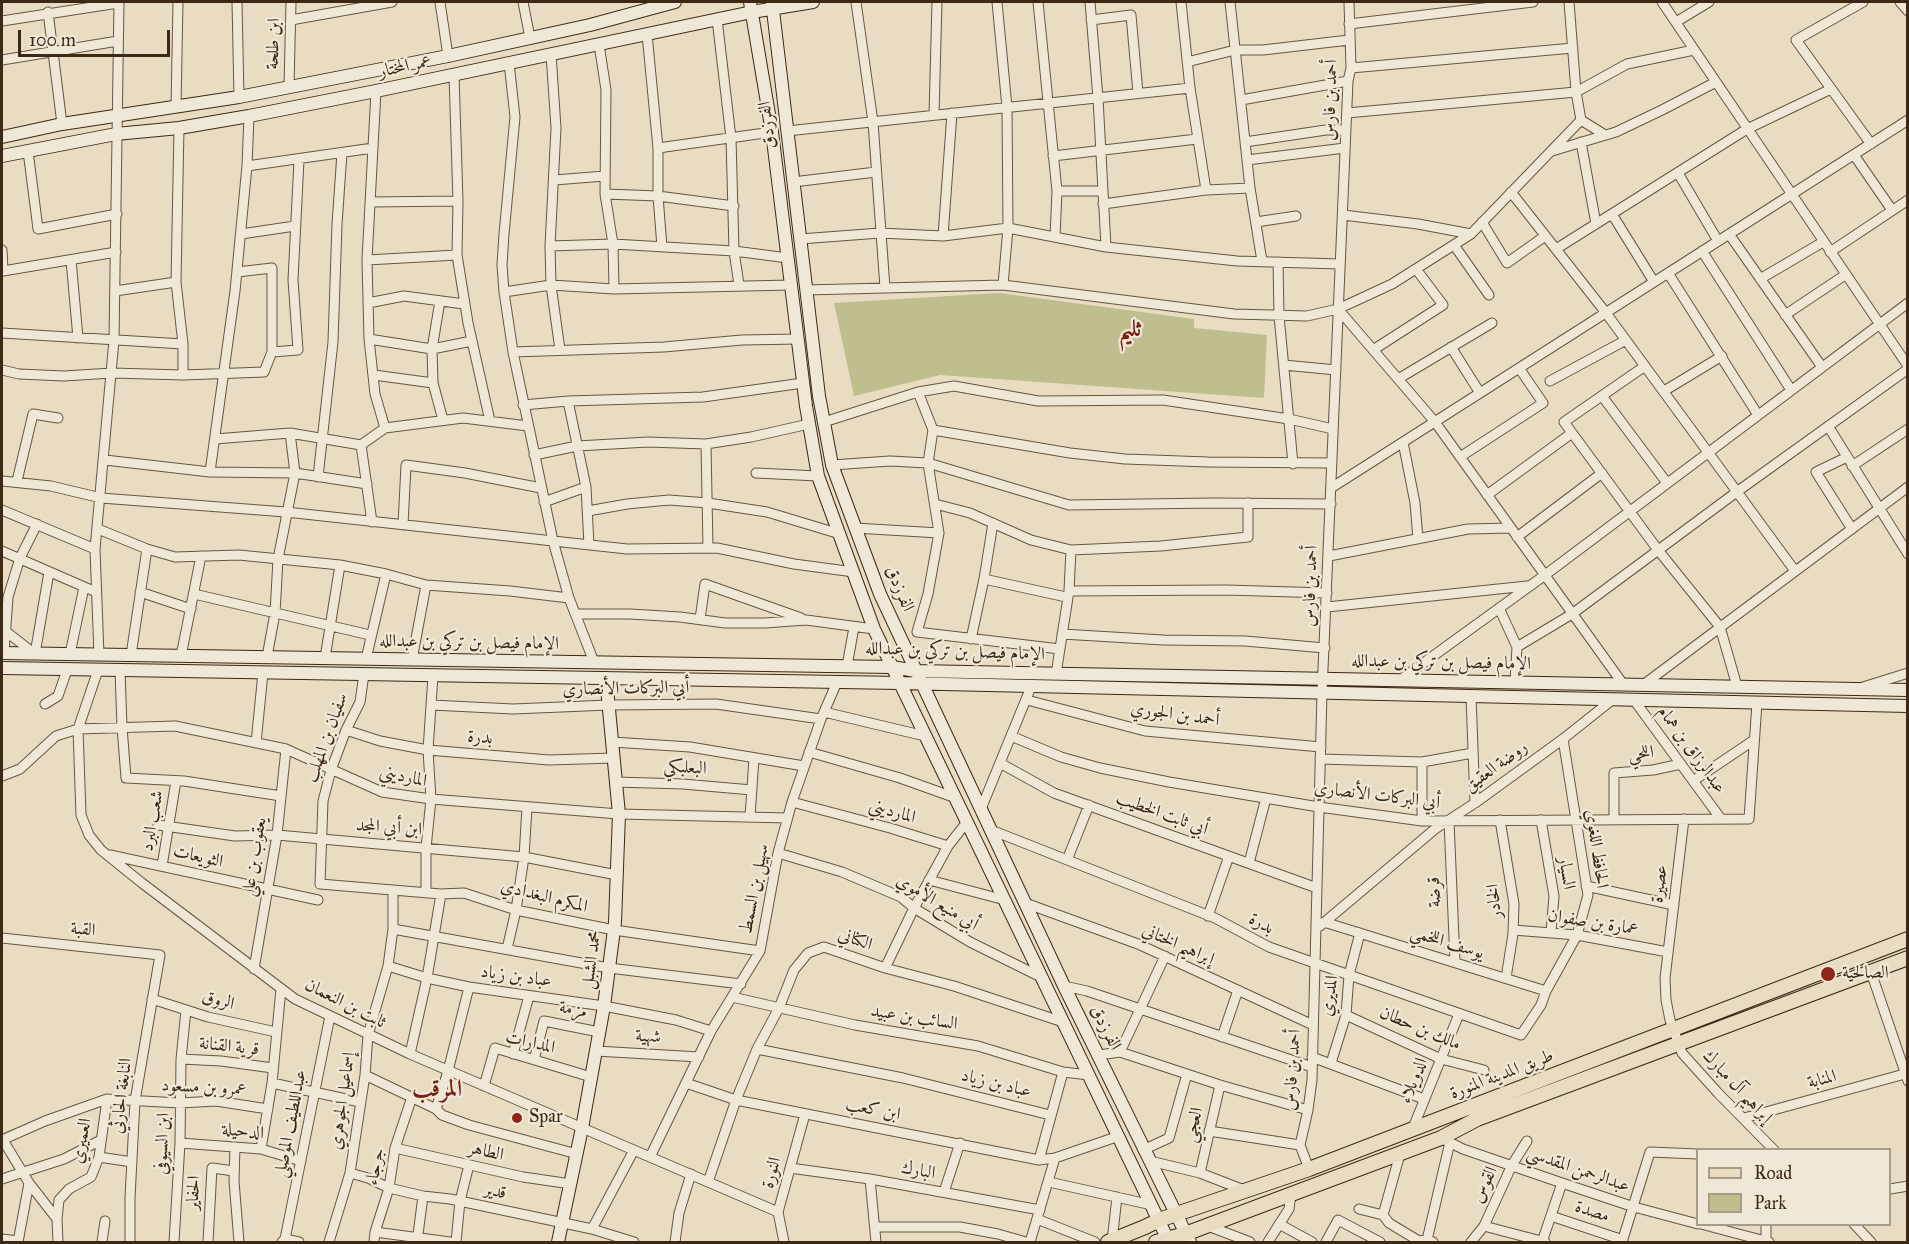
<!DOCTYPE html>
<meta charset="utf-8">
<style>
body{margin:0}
#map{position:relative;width:1909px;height:1244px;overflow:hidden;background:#e8dcc2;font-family:"IM FELL Great Primer",serif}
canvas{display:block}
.frame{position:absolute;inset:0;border:3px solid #3c2915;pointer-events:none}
.legend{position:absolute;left:1696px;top:1148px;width:195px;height:78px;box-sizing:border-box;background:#f0e8d7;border:2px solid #a89c89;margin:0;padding:8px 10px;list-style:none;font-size:18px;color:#3c2915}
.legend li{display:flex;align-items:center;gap:12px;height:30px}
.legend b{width:30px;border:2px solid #a89c89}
.scale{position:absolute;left:18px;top:30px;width:152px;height:27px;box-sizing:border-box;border:3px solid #3c2915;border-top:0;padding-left:8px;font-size:18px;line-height:21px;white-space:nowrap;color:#3c2915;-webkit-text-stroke:4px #f0e8d7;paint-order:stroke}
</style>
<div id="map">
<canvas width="1909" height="1244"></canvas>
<div class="frame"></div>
<ul class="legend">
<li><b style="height:8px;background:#e8dcc2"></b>Road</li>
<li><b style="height:16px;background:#bebe8e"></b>Park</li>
</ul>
<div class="scale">100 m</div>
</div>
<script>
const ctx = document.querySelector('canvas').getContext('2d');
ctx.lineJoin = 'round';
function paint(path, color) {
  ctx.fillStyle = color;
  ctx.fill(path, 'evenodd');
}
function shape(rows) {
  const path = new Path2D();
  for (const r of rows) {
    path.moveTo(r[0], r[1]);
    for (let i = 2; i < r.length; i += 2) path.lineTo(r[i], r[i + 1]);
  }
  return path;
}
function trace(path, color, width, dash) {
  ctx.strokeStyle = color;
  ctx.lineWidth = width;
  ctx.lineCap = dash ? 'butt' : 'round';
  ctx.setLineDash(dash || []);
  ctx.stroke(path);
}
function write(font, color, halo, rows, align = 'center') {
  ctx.font = font + ' "IM FELL Great Primer",Amiri,serif';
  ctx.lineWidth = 4.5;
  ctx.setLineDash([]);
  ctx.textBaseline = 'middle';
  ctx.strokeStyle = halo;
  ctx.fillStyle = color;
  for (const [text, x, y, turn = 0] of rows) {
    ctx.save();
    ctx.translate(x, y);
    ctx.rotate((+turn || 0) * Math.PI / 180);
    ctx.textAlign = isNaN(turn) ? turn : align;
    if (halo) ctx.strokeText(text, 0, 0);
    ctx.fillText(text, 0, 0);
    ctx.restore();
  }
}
const green = shape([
 [999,293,1194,319,1194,328,1267,335,1264,398,940,375,854,396,834,303]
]);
const street = shape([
 [237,2,239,97],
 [440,2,448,56],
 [523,2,530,38],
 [856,2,873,122,885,288],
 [997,2,1007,107,1008,228,1003,285],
 [1038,2,1057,191,1055,237],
 [1090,2,1098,98,1106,247],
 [1181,2,1190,88,1206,190],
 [1230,2,1250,188,1262,261],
 [1662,2,1908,366],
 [1863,2,1796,40,1871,144],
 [1900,2,1908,11],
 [48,12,62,124],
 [717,19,731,138,734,251,739,285],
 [291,20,392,2],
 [1091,20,1131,15,1138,93],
 [2,21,118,3],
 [1676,22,1709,2],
 [1349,24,1533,2],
 [647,34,658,148,658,196,662,247],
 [599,44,606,90,605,194,613,244,614,289],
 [551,54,556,128,550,246,551,285,560,350],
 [2,60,118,41],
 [1187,62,1235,50,1263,50,1349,40],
 [509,63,515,117,504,234,502,265,504,292,513,352,553,541,569,598,594,662],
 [1351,68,1573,48],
 [454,75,458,201,457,255,468,323,490,421],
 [289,87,291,2],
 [376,91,367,260,369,339,375,394,385,428],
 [1241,100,1348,81],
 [176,107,178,2],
 [1347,113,1576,92,1569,2],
 [934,115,937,2],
 [179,128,176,282,183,344,183,375],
 [787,131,1190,88],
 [1605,135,1581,120,1576,92,1627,64,1694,50],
 [1245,142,1326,130,1346,130],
 [1581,142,1596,224],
 [658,148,772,132],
 [28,151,38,229,117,214],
 [1552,151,1616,132,1662,110,1716,82],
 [1854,155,1892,210],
 [1053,156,1197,139],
 [1247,160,1345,148],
 [247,166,373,148],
 [1678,173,1718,241],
 [554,180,605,176],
 [793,182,876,172],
 [1057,191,1102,191],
 [1511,192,1606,313,1795,571],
 [605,194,658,196,734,206],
 [371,202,458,201],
 [1103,204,1206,190,1250,188],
 [1612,214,1654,282],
 [1343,215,1418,224,1471,234],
 [1256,222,1296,216],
 [1482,222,1507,263,1545,236],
 [241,234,295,226],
 [1729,234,1822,367],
 [943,236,952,113],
 [800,239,880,233,943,236,1008,228,1106,247,1237,261,1340,264],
 [1454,245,1489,295],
 [550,246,613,244,734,251,788,258],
 [1556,249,1747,129,1831,89],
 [2,250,3,271,116,252],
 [1702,251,1791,390],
 [1830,252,1908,200],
 [71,260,78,338],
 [367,260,457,255],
 [1278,262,1279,316,1293,464],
 [237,272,272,268,272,352,298,350,293,280,299,160],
 [1668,273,1758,415],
 [1760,279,1823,242],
 [806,290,1003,285,1234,314,1307,316,1338,309,1392,284,1471,234,1581,120],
 [115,291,176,282],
 [504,292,551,285,614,289,791,285],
 [440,301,432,349,433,383,443,420],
 [368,303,404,296,464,304],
 [1338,309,1435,422,1623,684],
 [1785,315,1845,275],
 [2,333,183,344],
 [369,339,432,349,472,341],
 [1451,347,1480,393],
 [1373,350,1443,305,1416,269],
 [513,352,664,347,742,340,798,339],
 [1284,365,1336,370],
 [1645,366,1564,422,1658,550,1720,627,1737,686],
 [2,370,19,374,64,376,112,373,183,375,264,372,272,352],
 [374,375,433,383],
 [1398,379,1492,323],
 [1550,381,1626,340],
 [1664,391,1722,356],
 [918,392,933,430,928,463,939,533,928,594,917,632,1060,649],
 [1602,396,1667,483],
 [568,401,586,487,589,545],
 [523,405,568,401,703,397,803,383],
 [824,422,918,392,954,386,1038,401,1163,400,1289,419,1333,429],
 [1828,426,1908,554],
 [933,430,1070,453,1125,459,1208,462,1332,463],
 [215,439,290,433,361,445],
 [1403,442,1415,503,1418,539],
 [706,444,708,548],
 [534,455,577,446,648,442,706,444,751,437,809,424],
 [1460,457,1543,403,1519,368],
 [1847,457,1816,472,1852,529],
 [105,460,210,472,295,473,367,484],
 [832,465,890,461,928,463,1069,505,1215,503,1331,504],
 [1852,466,1908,429],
 [210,472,235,291,247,166,249,116],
 [756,473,818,476],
 [318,477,333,342,337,224,342,153],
 [2,481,51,486,101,498,286,512,627,549,717,548,794,564,854,572],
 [17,481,33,414,58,418],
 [1331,488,1908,120],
 [1487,495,1572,433],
 [544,502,586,487],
 [935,504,970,513,1031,540,1071,550,1161,546,1248,537,1248,503],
 [2,510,95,549],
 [588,511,627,504,669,500,708,503,767,512,840,534],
 [372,522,361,445,385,428,463,418,528,426],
 [403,525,406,465,465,473,541,488],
 [855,528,939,533],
 [98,529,147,549,175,557,239,555,340,565,386,574,426,585,510,591,569,598],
 [1517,537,1602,473],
 [2,551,96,592],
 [1329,556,1468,529,1511,528],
 [984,579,1066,597],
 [1069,591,1226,590,1327,593],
 [140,592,191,609],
 [194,594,370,635],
 [1327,607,1527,586],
 [1499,608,1517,647,1515,682],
 [575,614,630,614,680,617,725,623,765,623,806,620,874,629],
 [700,619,705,584,801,618],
 [4,630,35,654,49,572],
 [1062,634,1163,640,1245,641,1325,648],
 [971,639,984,579,993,523],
 [1517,647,1572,614,1738,491,1908,369],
 [4,653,8,597,20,558,37,524],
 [70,654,84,587],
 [99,655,95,549,114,340,119,2],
 [131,655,147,549],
 [181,656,201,556],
 [267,657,275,613,278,559,295,473,290,433],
 [325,658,340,565],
 [366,659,386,574],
 [412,660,426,585],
 [847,666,854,627],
 [98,670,78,729,81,815,89,835,101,850,142,883,295,999,410,1054,778,1212],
 [120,670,122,727,126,778,184,781,281,796],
 [364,674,360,702,346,730,331,770,323,801,320,884,441,894,464,893,516,910,614,930,760,951],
 [1056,674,1069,591,1071,550],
 [1400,680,1545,575,1908,303],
 [1643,685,1908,487],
 [1863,687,1908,673],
 [1471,696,1475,803],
 [1027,700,1145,731,1321,747],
 [1634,700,1721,819],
 [45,704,58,696,67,670],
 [431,705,513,709,609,705,716,704,821,719],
 [824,712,925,736],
 [346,730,380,741,428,750,549,760,614,758],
 [1011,736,1061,757,1100,768,1169,782,1319,807,1422,821,1749,819,1757,703],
 [612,742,690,747,804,766],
 [256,743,263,673],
 [809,752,900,778,956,798],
 [1320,759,1422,762,1473,753],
 [1422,762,1422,821],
 [1000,763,1054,793,1317,888],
 [2,776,20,769,56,736,78,729,175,726,286,749,382,792,431,799,619,814,787,818],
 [1693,781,1754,740],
 [616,782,683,784,752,790],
 [792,802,890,828,948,846],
 [981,809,1031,687],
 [750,817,754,758],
 [1684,819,1665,978,1666,1000,1670,1020,1682,1053,1718,1093,1774,1150],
 [1500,820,1514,904,1513,934,1506,978],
 [1541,820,1554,896,1551,932],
 [1614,820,1614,773,1653,770,1681,764],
 [1449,821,1455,962],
 [158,825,235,836,277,835,524,857,617,875],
 [991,830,1215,918,1269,947,1521,1035,1541,1005,1546,991,1324,922],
 [778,853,842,872,901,897,914,908,970,942,1043,978],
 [110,855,318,900],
 [1067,860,1089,805],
 [1249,863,1266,798],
 [162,866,176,781],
 [929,880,1005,900],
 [1586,886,1674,905],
 [426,893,426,848,431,799,428,750,433,676],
 [1025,903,1138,944,1313,1025],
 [1208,916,1229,856],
 [1320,926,1435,829,1475,803,1563,739,1612,700],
 [393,929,609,968,741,984],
 [1513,930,1577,935,1668,952],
 [2,938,160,955,135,1101,130,1198,130,1242],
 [507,949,516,910,524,857,527,807],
 [388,966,427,978,469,987,604,1006,676,1020,711,1031],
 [885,968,914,908,948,846,967,822],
 [254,969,277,835,286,749],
 [1871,972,1908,1081],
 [1064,986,1087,991,1312,1067],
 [1546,991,1577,935,1588,895,1563,739],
 [732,997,855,1025,978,1046,1063,1072,1089,1075],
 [152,999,208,1017,276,1032],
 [1346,1015,1441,1059,1484,1070],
 [1222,1037,1238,990],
 [757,1049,903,1078,1050,1115],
 [596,1051,699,1057],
 [1120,1052,1165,956],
 [410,1054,427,978,441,894],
 [513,1054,529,996],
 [1099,1055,1120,1052,1220,1085,1308,1110],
 [1312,1057,1424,1099],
 [181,1059,221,1061,273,1068],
 [534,1060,544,1021,599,1032],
 [1331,1063,1346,1015,1349,975,1360,933],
 [365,1075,436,1109,442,1115,469,1125,577,1154],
 [272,1083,360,1102],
 [686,1083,736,1100,1039,1160,1055,1158,1119,1136],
 [484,1086,495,1048,591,1077],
 [436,1109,448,1071,469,987],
 [1744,1118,1908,1073],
 [1413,1128,1459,1014],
 [1209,1131,1300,1145],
 [1441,1138,1463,1149,1562,1183,1634,1207,1698,1224],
 [2,1140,45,1121,107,1099,180,1103,216,1101,268,1109],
 [3,1140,29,1183,57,1219],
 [180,1143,261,1149,301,1161],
 [235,1147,234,1181,239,1242],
 [395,1148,523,1177,571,1184],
 [261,1149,272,1083,281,989],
 [1143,1150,1169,1138,1187,1074],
 [99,1157,132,1162],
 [650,1157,711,1031,760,951,778,853,792,802,821,719,837,682],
 [1039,1160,1063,1072],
 [1150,1161,1200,1173,1244,1190],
 [790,1168,870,1179,1040,1210],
 [1309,1169,1300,1145,1308,1110,1312,1080,1322,693,1348,81,1351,68,1349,2],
 [350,1173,368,1178,389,1188,423,1196,450,1199,592,1229,634,1242],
 [1200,1173,1220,1085],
 [2,1179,64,1159,99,1141],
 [870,1179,876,1242],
 [708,1182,736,1100,757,1049,779,1008,794,970,808,953,824,947,885,968,954,986,1063,1022],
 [1049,1182,1152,1205],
 [1890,1189,1908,1186],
 [944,1192,960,1143],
 [1359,1209,1383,1215,1400,1154],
 [1383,1215,1389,1223,1419,1241,1427,1240,1433,1242],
 [1551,1216,1623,1240],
 [1037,1219,1095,1242],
 [1279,1224,1312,1242],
 [1701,1224,1769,1242],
 [1854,1224,1871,1242],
 [1208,1226,1250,1242],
 [1484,1226,1545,1242],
 [875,1227,960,1227,998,1234,1026,1242],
 [592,1229,634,1150],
 [375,1232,450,1242],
 [2,1239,18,1241],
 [285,1239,330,1016],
 [1427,1240,1450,1142],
 [1112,1241,1117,1197],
 [18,1242,29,1183],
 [58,1242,57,1219,59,1200,69,1189,91,1177,99,1157,107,1099],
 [102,1242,105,1221],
 [174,1242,180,1143,181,1059,186,1010],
 [208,1242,212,1168,234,1171],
 [282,1242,285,1239,299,1242],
 [329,1242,350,1173,365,1075,368,1035,388,966,393,929,393,891],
 [374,1242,375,1232,389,1188,395,1148,412,1097],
 [417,1242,423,1196],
 [456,1242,460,1201,469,1165],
 [675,1242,679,1213,691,1174],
 [784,1242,778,1212,805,1114],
 [1030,1242,1055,1158],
 [1268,1242,1289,1209,1291,1194],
 [1326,1242,1338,1220,1380,1242],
 [1471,1242,1484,1226,1512,1165,1527,1141],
 [1542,1242,1562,1183],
 [1622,1242,1650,1152,1698,1154],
 [1766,1242,1766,1224]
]);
const secondary = shape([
 [750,2,772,132,806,406,818,476,874,629,1169,1242],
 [772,2,819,396,832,465,880,594,1064,986,1190,1242],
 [2,137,62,124,239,97,448,56,590,25,675,2],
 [2,156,116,134,179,128,249,116,376,91,752,12,813,2],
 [2,653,892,667,916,671,1908,690],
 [2,668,900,683,1908,706],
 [558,1242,582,1128,604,1006,615,922,619,814,606,678]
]);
const primary = shape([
 [1108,1242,1145,1227,1159,1220,1309,1169,1908,939],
 [1156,1242,1185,1234,1441,1138,1477,1119,1908,958]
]);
const markers = [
 [1828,974,8,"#8f2418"],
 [517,1118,6,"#8f2418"]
];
const streetNames = [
 ["ابن طلحة",274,44,-88],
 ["عمر المختار",405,67,-12],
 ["أحمد بن فارس",1331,100,-88],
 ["الفرزدق",768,125,-97],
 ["أحمد بن فارس",1311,586,-88],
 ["الفرزدق",899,589,67],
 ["الإمام فيصل بن تركي بن عبدالله",469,643,1],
 ["الإمام فيصل بن تركي بن عبدالله",955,652,2],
 ["الإمام فيصل بن تركي بن عبدالله",1441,663,1],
 ["أبي البركات الأنصاري",626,689,-1],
 ["أحمد بن الجوري",1175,715,8],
 ["سفيان بن المهلب",327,738,-70],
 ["بدرة",480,738,5],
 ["عبدالرزاق بن همام",1691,750,54],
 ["اللحي",1641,754,-6],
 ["روضة العقيق",1496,767,-36],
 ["البعلبكي",685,768,3],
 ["المارديني",403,777,12],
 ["أبي البركات الأنصاري",1377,796,7],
 ["المارديني",892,812,16],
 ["أبي ثابت الخطيب",1162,814,20],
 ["شعب البرد",153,821,-80],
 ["ابن أبي المجد",389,828,4],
 ["الحافظ اللغوي",1596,849,82],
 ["الثويعات",198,857,13],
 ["يعقوب بن علي",255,857,-81],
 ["السيار",1566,873,81],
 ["عصيرة",1660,884,-83],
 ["سهيل بن السمط",755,889,-79],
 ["قرضة",1435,892,-92],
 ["المكرم البغدادي",544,897,14],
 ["الخادر",1495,901,-95],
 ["أبي منيع الأموي",937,903,31],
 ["عمارة بن صفوان",1593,923,9],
 ["بدرة",1261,924,28],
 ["القبة",83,930,6],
 ["الكناني",855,940,20],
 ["يوسف اللخمي",1447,943,17],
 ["إبراهيم الختاني",1178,945,24],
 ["محمد الشبل",592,960,-82],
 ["عباد بن زياد",516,977,8],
 ["المديري",1330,996,-81],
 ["الروق",218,1001,15],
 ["ثابت بن النعمان",345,1004,27],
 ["مزمة",573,1010,11],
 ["السائب بن عبيد",914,1018,9],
 ["الفرزدق",1105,1028,63],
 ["مالك بن حطان",1420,1029,23],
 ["شهية",648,1037,3],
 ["المدارات",530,1043,13],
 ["قرية القنانة",229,1047,6],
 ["أحمد بن فارس",1293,1070,-86],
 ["طريق المدينة المنورة",1502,1075,-21],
 ["المنابة",1822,1080,-15],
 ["الدويلاء",1414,1081,-68],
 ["عباد بن زياد",996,1084,14],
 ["إبراهيم آل مبارك",1737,1087,47],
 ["عمرو بن مسعود",204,1088,3],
 ["النابغة الحارثي",122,1096,-83],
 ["إسماعيل الجوهري",343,1101,-82],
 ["ابن كعب",873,1110,11],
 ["عبداللطيف الموصلي",291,1124,-79],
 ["العجي",1194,1125,-77],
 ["الدحيلة",243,1132,6],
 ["العميري",82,1141,-79],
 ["ابن السيوفي",163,1144,-88],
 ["الطاهر",486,1152,13],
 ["جرجاء",376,1167,-79],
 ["عبدالرحمن المقدسي",1578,1170,19],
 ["البارك",918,1171,10],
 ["النورة",772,1173,-75],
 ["القوس",1485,1185,-65],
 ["قدير",495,1192,12],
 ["الحفاير",194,1193,-87],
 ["مصدة",1592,1212,18]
];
const poiNames = [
 ["الصالحية",1842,974],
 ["Spar",529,1118]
];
const districtNames = [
 ["ثليم",1130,330],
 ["المرقب",437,1090]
];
paint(green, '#bebe8e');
trace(street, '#675640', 11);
trace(secondary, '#3c2915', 14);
trace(primary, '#3c2915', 16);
trace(street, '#f0e8d7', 9);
trace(secondary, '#f0e8d7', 12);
trace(primary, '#e8dcc2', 14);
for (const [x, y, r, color] of markers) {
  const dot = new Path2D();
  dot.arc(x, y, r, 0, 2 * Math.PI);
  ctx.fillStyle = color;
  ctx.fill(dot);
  trace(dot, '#f0e8d7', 2);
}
write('18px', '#3c2915', '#f0e8d7', streetNames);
write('18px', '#3c2915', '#f0e8d7', poiNames, 'left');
write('bold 24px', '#7a1f14', '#f0e8d7', districtNames);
</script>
